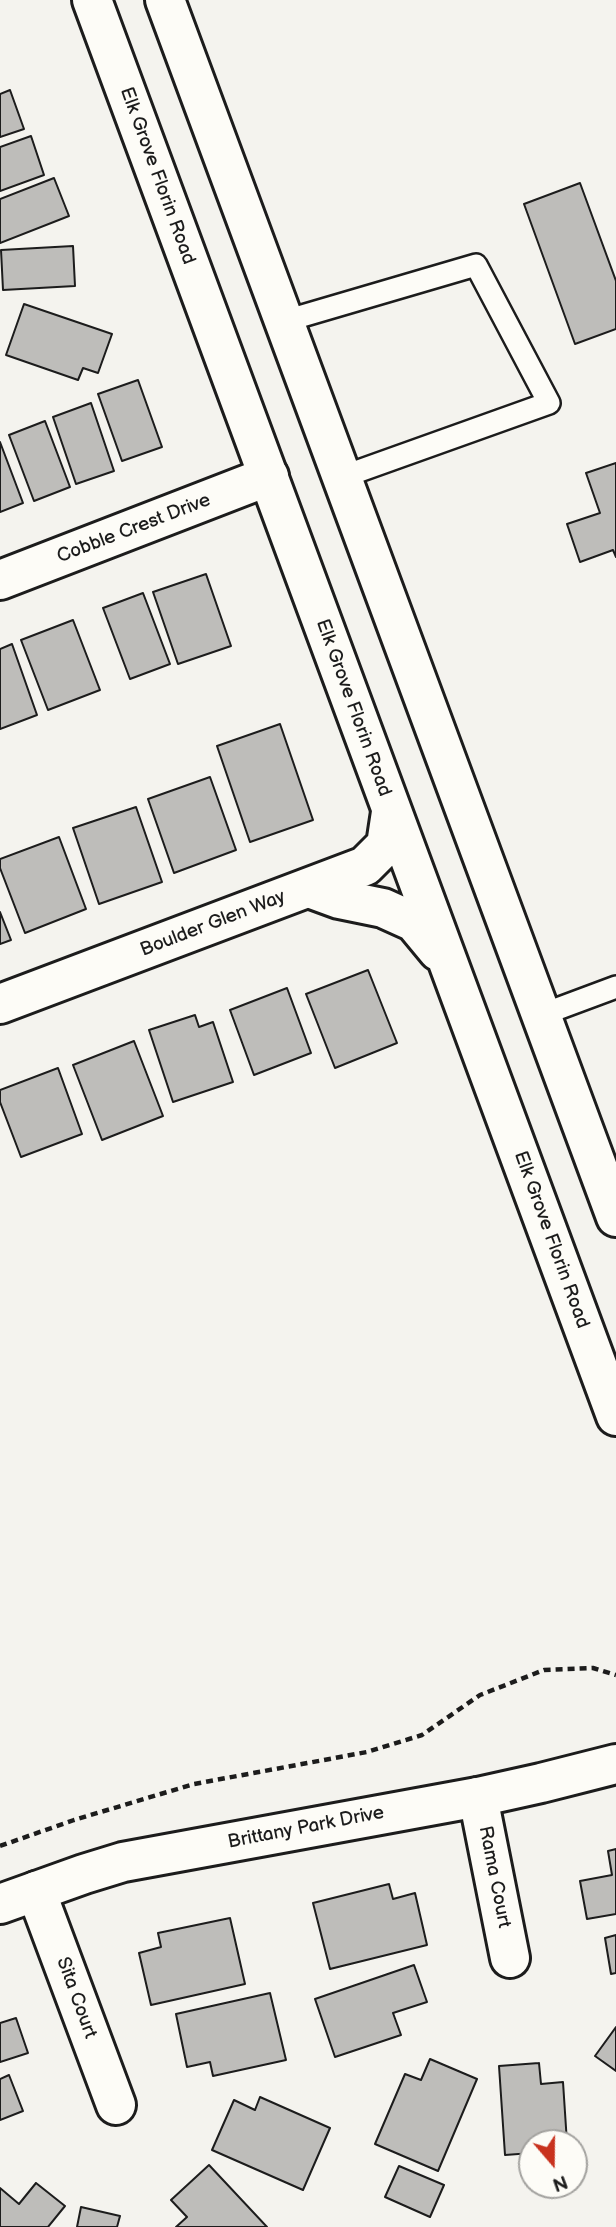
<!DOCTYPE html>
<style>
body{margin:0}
#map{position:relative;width:616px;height:2227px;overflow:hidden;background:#f4f3ee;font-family:"Balsamiq Sans",sans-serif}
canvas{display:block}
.north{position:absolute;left:518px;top:2129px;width:70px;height:70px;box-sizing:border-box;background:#fdfcf7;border:2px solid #a3a29f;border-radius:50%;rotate:160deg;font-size:19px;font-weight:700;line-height:28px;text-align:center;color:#1c1c1c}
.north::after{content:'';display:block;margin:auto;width:24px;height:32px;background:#c8321e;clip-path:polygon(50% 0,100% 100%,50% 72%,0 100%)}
</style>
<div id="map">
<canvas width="616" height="2227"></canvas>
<div class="north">N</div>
</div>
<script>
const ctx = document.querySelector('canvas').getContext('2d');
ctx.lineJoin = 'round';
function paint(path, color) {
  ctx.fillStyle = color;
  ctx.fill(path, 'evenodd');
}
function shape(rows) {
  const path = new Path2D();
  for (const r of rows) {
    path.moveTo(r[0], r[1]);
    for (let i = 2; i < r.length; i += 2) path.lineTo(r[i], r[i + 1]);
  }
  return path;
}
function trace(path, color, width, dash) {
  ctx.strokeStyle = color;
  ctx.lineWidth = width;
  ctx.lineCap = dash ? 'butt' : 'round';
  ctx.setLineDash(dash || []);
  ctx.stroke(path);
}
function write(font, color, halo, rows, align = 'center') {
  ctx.font = font + ' "Balsamiq Sans",sans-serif';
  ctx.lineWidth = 5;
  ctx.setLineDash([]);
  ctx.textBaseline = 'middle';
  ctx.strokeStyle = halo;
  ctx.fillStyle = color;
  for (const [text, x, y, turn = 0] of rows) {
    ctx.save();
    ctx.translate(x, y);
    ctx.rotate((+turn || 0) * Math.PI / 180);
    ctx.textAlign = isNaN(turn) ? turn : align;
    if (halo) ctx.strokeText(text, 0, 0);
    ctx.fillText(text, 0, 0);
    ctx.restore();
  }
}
const building = shape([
 [10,90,24,129,0,137,0,94,10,90],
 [31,136,44,175,0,191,0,147,31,136],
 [54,178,69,216,0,243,0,199,54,178],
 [580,183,616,281,616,329,575,344,524,204,580,183],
 [73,246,75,286,3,290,1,250,73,246],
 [24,304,112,334,98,373,83,368,78,380,6,355,24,304],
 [138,380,162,447,122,461,98,394,138,380],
 [91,403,114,471,76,484,53,417,91,403],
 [45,421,70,487,34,501,9,435,45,421],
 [0,442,23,503,0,512,0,442],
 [616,463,616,557,613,550,580,562,567,524,600,513,586,473,616,463],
 [206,574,231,646,178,664,153,592,206,574],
 [143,593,170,664,130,679,103,608,143,593],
 [73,620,100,690,48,710,21,640,73,620],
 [12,644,37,715,0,729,0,649,12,644],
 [280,724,313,820,250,842,217,746,280,724],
 [210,777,236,850,174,873,148,799,210,777],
 [136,807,162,882,99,904,73,828,136,807],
 [59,837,86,909,25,933,0,868,0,859,59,837],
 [0,912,11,940,0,944,0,912],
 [368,970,397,1043,335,1068,306,994,368,970],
 [287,988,311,1053,254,1075,230,1010,287,988],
 [195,1015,199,1027,213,1022,233,1082,173,1102,149,1030,195,1015],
 [134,1041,163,1116,102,1140,73,1065,134,1041],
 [58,1068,82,1134,21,1157,0,1102,0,1090,58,1068],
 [616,1849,616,1914,587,1919,580,1881,612,1875,608,1851,616,1849],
 [389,1884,393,1899,415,1893,427,1945,330,1969,313,1903,389,1884],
 [230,1918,245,1984,151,2005,139,1953,161,1947,158,1933,230,1918],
 [616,1935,616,1973,611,1974,605,1938,616,1935],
 [414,1965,427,2002,393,2013,401,2035,335,2057,315,1999,414,1965],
 [270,1993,286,2060,213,2076,210,2062,187,2067,176,2014,270,1993],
 [16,2018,28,2053,0,2062,0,2023,16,2018],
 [616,2027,616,2071,595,2056,616,2027],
 [430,2059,477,2079,438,2171,375,2144,405,2074,421,2080,430,2059],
 [539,2063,541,2084,563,2082,567,2143,532,2143,532,2153,505,2155,499,2066,539,2063],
 [9,2075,23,2111,0,2120,0,2079,9,2075],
 [260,2097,330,2128,303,2190,212,2150,234,2100,255,2110,260,2097],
 [209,2165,267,2227,176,2227,187,2217,171,2200,209,2165],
 [399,2166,444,2185,430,2217,385,2197,399,2166],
 [36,2183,65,2206,48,2227,0,2227,0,2188,19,2204,36,2183],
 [81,2207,120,2216,117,2227,77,2227,81,2207]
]);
const path = shape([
 [0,1846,74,1820,194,1784,367,1752,422,1735,480,1695,544,1670,593,1668,616,1675]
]);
const lane = shape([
 [285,321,476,265,549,403,342,477],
 [541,1015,616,987]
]);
const street = shape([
 [0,580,269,476],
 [0,1004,365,866,386,845,391,812],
 [478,1797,510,1958],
 [36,1891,116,2105]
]);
const secondary = shape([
 [0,1904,84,1874,123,1862,478,1797,541,1783,616,1764]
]);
const primary = shape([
 [92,0,616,1416],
 [165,0,616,1217],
 [309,888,339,899,383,908,414,922,438,951]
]);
const streetNames = [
 ["Elk Grove Florin Road",157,176,70],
 ["Cobble Crest Drive",134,529,-21],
 ["Elk Grove Florin Road",353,708,70],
 ["Boulder Glen Way",213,924,-21],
 ["Elk Grove Florin Road",551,1240,70],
 ["Brittany Park Drive",306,1828,-11],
 ["Rama Court",494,1877,79],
 ["Sita Court",76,1998,70]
];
paint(building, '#bebdba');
trace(building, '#1c1c1c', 2);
trace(lane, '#1c1c1c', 26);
trace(street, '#1c1c1c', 44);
trace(secondary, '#1c1c1c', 44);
trace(primary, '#1c1c1c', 44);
trace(path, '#1c1c1c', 4.5, [7, 5]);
trace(lane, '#fdfcf7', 21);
trace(street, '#fdfcf7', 38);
trace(secondary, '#fdfcf7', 38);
trace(primary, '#fdfcf7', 38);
write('19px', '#1c1c1c', '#fdfcf7', streetNames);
</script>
